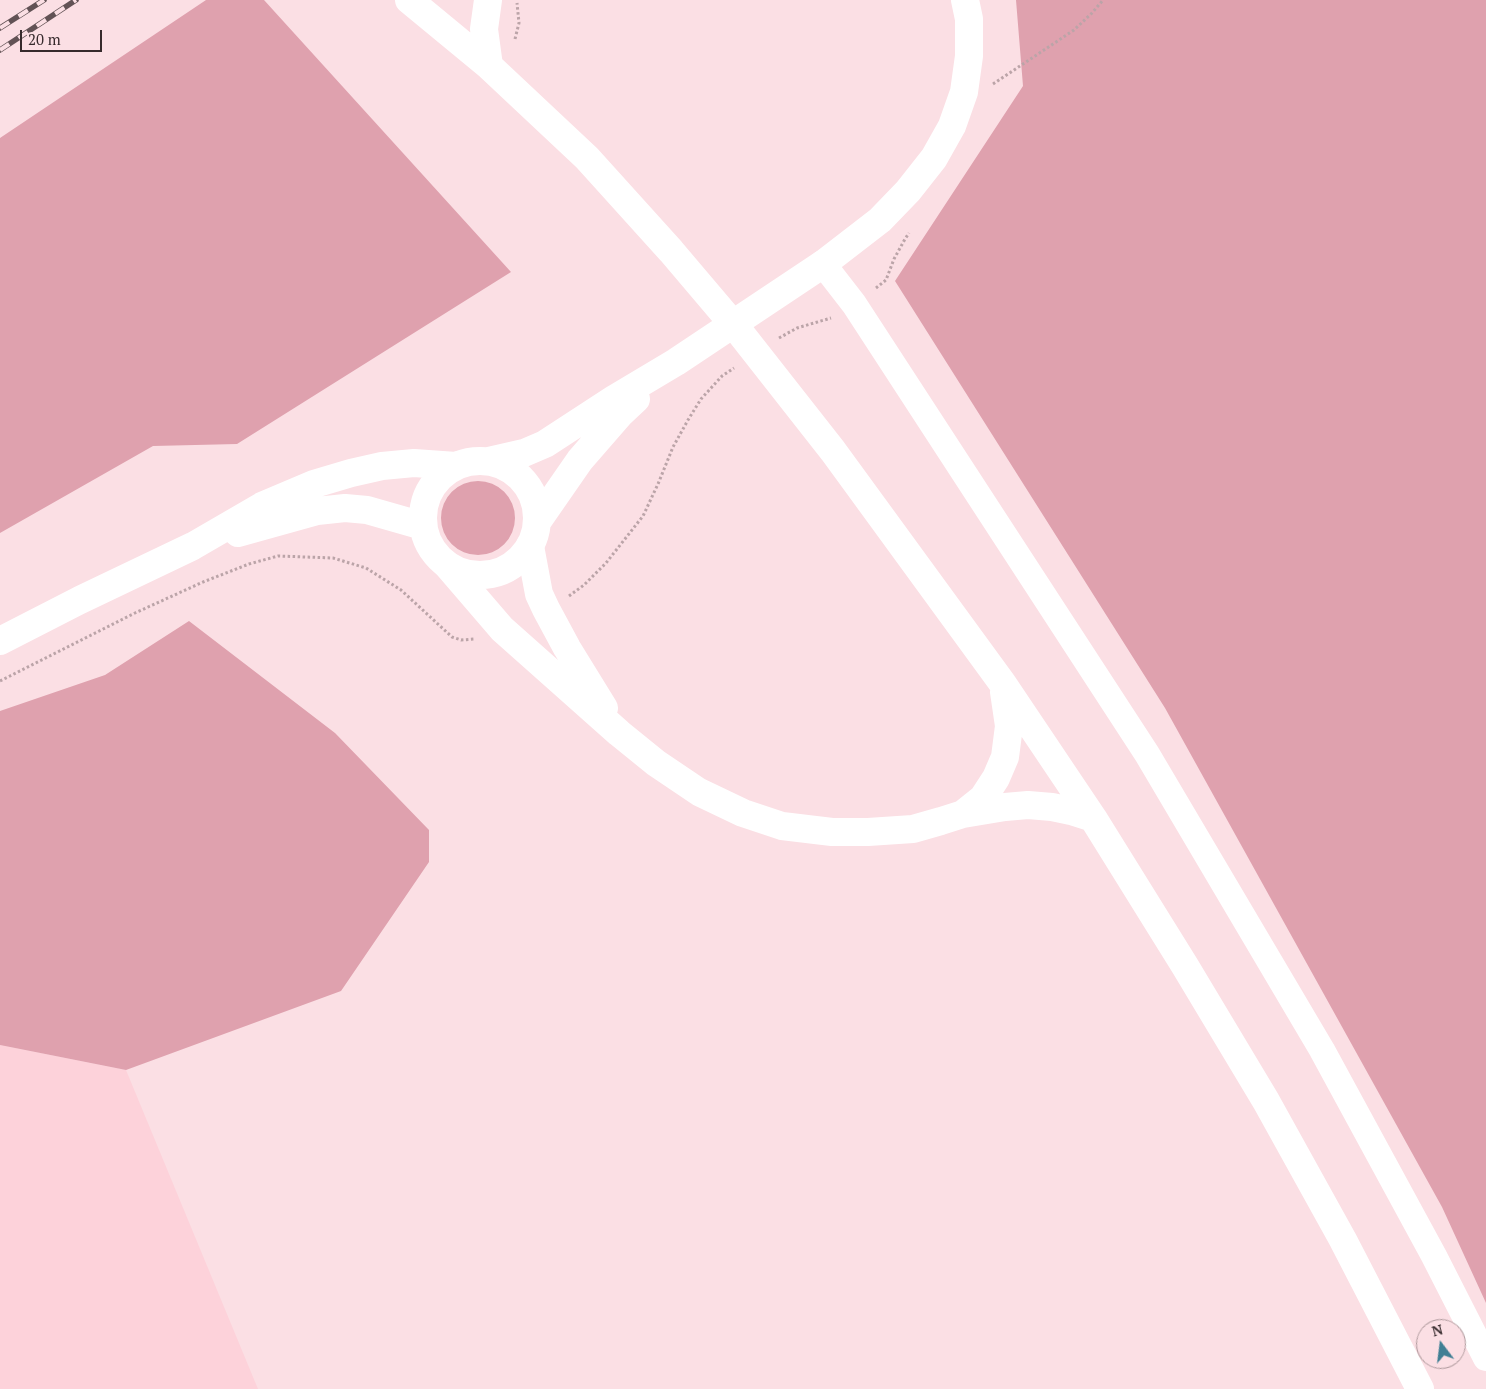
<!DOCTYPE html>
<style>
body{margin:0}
#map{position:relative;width:1486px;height:1389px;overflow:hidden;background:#fbdfe4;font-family:"PT Serif",serif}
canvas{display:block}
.north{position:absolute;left:1416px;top:1319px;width:50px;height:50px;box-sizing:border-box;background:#fbdfe4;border:1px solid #ac979a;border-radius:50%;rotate:345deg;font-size:14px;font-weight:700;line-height:20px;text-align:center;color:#362a2c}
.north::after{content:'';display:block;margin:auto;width:18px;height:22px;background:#407f94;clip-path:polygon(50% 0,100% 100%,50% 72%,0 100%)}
.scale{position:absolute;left:20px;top:30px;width:82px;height:22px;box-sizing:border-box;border:2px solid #362a2c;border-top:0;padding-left:6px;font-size:15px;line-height:18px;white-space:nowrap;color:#362a2c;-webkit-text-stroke:4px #fbdfe4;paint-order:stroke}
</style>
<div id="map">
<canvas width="1486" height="1389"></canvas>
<div class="north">N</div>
<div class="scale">20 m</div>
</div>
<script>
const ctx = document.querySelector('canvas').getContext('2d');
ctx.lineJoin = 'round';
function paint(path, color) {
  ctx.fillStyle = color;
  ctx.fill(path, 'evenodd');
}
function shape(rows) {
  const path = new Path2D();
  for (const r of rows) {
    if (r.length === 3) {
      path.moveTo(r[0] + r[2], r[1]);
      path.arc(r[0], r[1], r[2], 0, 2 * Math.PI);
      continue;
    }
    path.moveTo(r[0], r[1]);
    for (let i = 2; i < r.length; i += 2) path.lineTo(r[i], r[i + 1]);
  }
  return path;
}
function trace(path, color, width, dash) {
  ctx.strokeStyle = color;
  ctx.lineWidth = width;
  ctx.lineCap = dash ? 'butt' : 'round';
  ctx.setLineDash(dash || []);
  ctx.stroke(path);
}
const built = shape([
 [0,1045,126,1070,258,1389,0,1389]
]);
const green = shape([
 [206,0,264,0,511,272,237,444,153,446,0,533,0,138],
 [1016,0,1486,0,1486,1303,1442,1207,1165,708,895,281,1023,86],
 [478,518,37],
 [189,621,335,733,429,830,429,862,341,991,126,1070,0,1045,0,711,105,675]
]);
const path = shape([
 [515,39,519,23,517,3],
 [993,84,1074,30,1092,13,1103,0],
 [876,288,886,280,894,259,905,239,909,233],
 [779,338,797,328,831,318],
 [569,596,584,585,606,563,643,516,658,484,673,447,688,420,701,399,722,376,734,368],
 [0,681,135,613,203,582,249,564,278,556,333,558,366,568,401,590,452,637,461,640,475,639]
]);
const minor = shape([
 [823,264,854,304,1147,754,1322,1050,1434,1256,1486,1358]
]);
const tertiary = shape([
 [489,461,524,453,545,444,614,399,676,362,823,264],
 [480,518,57],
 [537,522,580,460,620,414,636,399],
 [238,533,317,511,345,508,367,510,423,526],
 [0,641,80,600,193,546,262,506,314,484,351,473,382,466,414,463,456,466]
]);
const primary = shape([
 [409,0,489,66,587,158,671,251,738,330,833,451,1003,684,1093,818,1185,966,1266,1101,1343,1240,1420,1389],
 [488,0,484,29,489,66],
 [823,264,880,220,908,191,934,158,952,126,964,92,969,56,969,19,965,0],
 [530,546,539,594,546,609,567,648,604,708],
 [447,565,502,629,619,733,656,763,699,792,743,813,782,826,832,832,868,832,913,829,941,821,963,814,1005,807,1028,805,1052,807,1071,811,1093,818],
 [963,814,983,798,996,778,1005,757,1009,726,1004,692]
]);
const rail = shape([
 [0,28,44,0],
 [0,50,76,0]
]);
paint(built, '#fdd2da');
paint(green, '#dfa1ae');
trace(path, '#bba4a8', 3, [2.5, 2.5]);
trace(minor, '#fff', 26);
trace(tertiary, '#fff', 28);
trace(primary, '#fff', 28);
trace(rail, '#625255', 5.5);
trace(rail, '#fbdfe4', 4, [11]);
</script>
